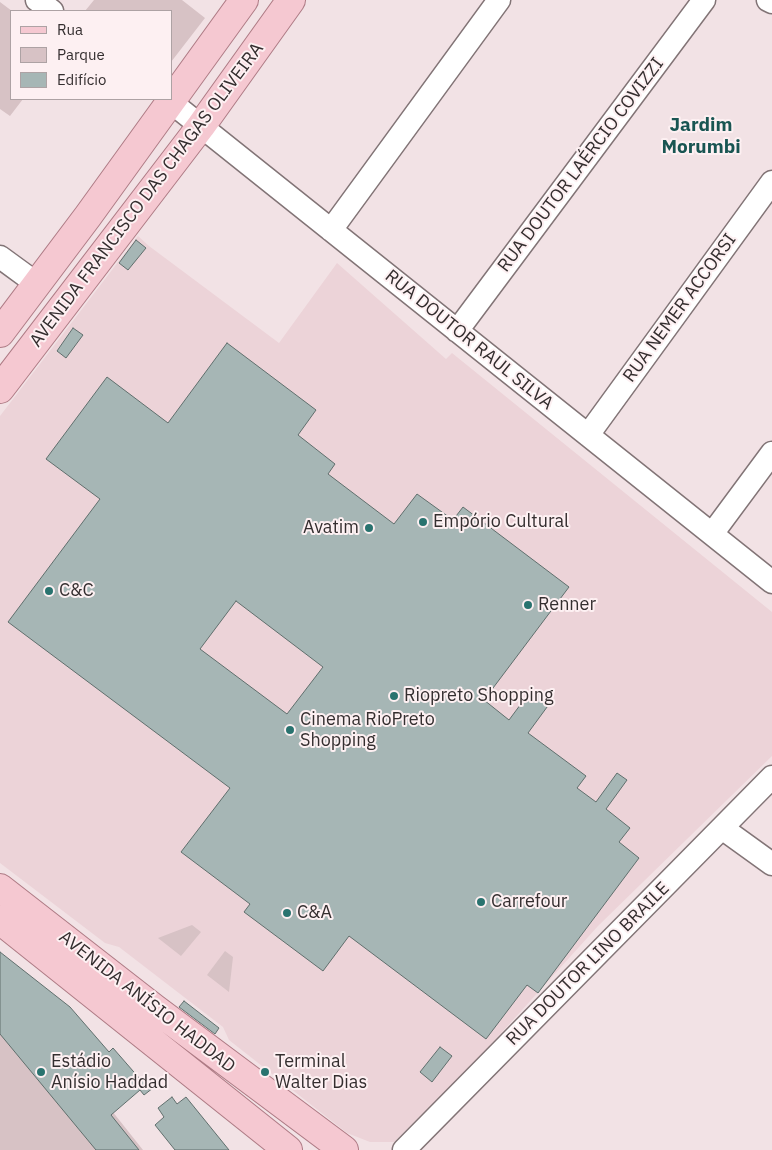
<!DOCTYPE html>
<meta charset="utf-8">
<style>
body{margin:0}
#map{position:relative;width:772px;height:1150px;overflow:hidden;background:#f2e2e5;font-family:"IBM Plex Sans",sans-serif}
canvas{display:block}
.legend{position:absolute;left:10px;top:10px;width:162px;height:90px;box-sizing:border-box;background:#fdf0f2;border:1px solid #ada2a4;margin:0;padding:6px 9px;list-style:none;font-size:15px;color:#342e2f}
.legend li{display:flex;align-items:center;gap:10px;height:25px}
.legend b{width:25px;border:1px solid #ada2a4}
</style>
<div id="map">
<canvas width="772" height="1150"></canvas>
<ul class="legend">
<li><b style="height:6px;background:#f5c8d1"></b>Rua</li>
<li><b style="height:14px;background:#d7c2c5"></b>Parque</li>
<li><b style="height:14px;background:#a6b6b5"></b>Edifício</li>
</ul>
</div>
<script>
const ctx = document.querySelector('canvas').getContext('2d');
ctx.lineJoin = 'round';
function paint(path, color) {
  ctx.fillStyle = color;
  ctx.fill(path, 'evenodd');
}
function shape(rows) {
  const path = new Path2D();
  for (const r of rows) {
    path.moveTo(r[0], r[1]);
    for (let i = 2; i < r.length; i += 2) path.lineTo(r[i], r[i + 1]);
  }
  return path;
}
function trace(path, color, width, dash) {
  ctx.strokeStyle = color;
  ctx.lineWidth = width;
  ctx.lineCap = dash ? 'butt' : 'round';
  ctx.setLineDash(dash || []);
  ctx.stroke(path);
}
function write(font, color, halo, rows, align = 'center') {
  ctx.font = font + ' "IBM Plex Sans",sans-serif';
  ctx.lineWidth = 4;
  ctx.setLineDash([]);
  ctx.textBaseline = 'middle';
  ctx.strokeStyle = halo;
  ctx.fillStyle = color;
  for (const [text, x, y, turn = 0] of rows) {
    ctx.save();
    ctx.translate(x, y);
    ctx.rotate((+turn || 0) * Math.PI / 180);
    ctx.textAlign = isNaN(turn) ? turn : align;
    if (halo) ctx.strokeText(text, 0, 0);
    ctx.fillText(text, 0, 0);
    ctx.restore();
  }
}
const built = shape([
 [138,236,149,246,279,343,337,263,446,359,452,353,772,612,772,756,598,926,484,1052,394,1142,370,1142,347,1133,229,1040,223,1027,119,947,105,943,0,863,0,416]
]);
const green = shape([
 [94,0,182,0,205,18,171,62,171,11,85,11],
 [0,2,12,11,11,99,23,99,10,116,0,109],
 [192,925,201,932,181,956,158,938],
 [225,951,233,957,229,992,207,975],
 [0,980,20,995,143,1150,0,1150]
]);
const building = shape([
 [136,240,146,248,128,270,119,263,136,240],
 [73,328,83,335,66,358,57,351,73,328],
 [227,343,316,410,298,435,335,464,328,474,394,524,417,494,453,520,463,507,569,587,484,700,509,720,532,689,550,703,528,733,586,776,577,788,596,802,617,773,627,780,606,809,630,828,619,842,639,858,538,993,527,985,486,1039,349,936,323,971,244,912,250,904,181,852,230,788,8,622,100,499,46,459,107,377,168,423,227,343],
 [236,601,323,667,287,714,200,649,236,601],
 [0,952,70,1007,109,1052,113,1048,140,1079,143,1077,153,1088,144,1095,140,1090,111,1115,139,1150,96,1150,0,1034,0,952],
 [184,1001,219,1028,215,1034,179,1007,184,1001],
 [440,1047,452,1056,432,1082,420,1072,440,1047],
 [172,1097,177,1104,186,1097,229,1150,175,1150,155,1125,164,1117,158,1108,172,1097]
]);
const minor = shape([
 [37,0,52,11],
 [768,0,772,2],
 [167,99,772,582],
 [331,230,499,0],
 [0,257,37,284],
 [457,331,704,0],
 [588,435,772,182],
 [712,534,772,453],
 [722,828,772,864],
 [404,1150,772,777]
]);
const major = shape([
 [0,333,88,216,244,0],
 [0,389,201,126,291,0],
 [0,888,154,1008,344,1150],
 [0,920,288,1150]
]);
const markers = [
 [423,522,5,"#29736f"],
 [369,528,5,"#29736f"],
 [49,591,5,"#29736f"],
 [528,605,5,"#29736f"],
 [394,696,5,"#29736f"],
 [290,730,5,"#29736f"],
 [481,902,5,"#29736f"],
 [287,913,5,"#29736f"],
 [41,1072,5,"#29736f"],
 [265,1072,5,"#29736f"]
];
const streetNames = [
 ["RUA DOUTOR LAÉRCIO COVIZZI",581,165,-53],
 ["AVENIDA FRANCISCO DAS CHAGAS OLIVEIRA",147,195,-53],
 ["RUA NEMER ACCORSI",680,308,-54],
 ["RUA DOUTOR RAUL SILVA",469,340,39],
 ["RUA DOUTOR LINO BRAILE",588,964,-45],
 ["AVENIDA ANÍSIO HADDAD",147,1002,38]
];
const poiNames = [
 ["Empório Cultural",433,522],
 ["Avatim",359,528,"right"],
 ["C&C",59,591],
 ["Renner",538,605],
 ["Riopreto Shopping",404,696],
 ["Cinema RioPreto",300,720],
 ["Shopping",300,741],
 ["Carrefour",491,902],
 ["C&A",297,913],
 ["Estádio",51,1062],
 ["Anísio Haddad",51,1083],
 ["Terminal",275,1062],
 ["Walter Dias",275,1083]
];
const neighbourhoodNames = [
 ["Jardim",701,126],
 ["Morumbi",701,148]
];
paint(built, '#ecd3d8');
paint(green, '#d7c2c5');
paint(building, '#a6b6b5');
trace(building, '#606f6d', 1);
trace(minor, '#827476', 25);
trace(major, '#ae7b85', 30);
trace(minor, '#fff', 22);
trace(major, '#f5c8d1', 28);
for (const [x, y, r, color] of markers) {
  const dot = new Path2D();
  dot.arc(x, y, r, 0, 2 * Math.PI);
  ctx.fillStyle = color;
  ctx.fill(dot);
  trace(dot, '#fdf0f2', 2);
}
write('18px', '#342e2f', '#fdf0f2', streetNames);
write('18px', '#342e2f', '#fdf0f2', poiNames, 'left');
write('bold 19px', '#195552', '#fdf0f2', neighbourhoodNames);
</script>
